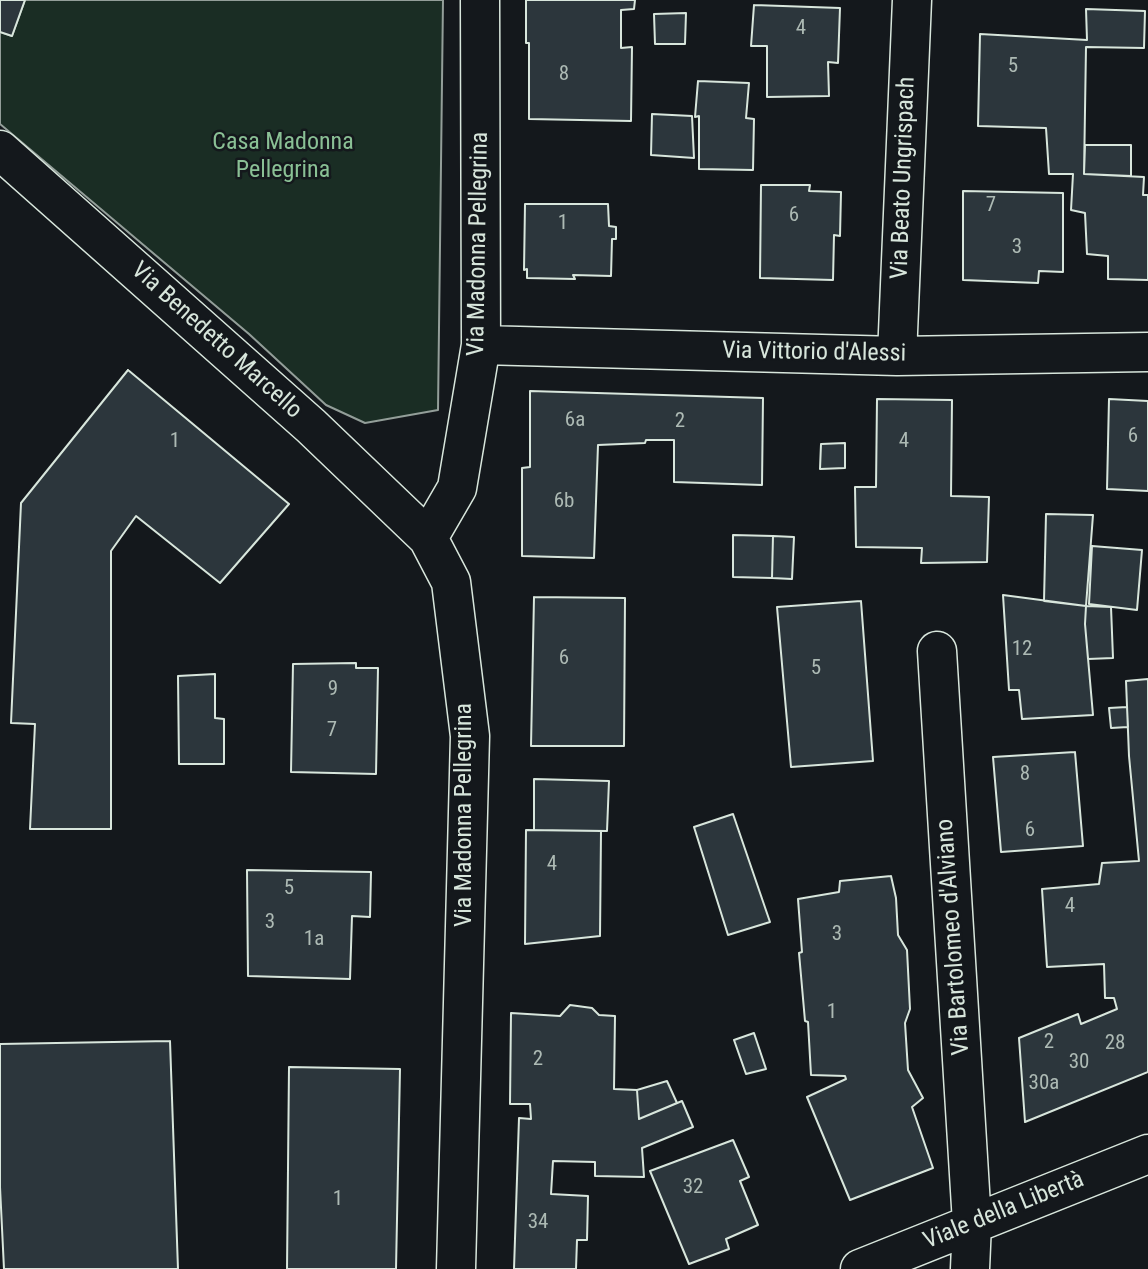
<!DOCTYPE html>
<meta charset="utf-8">
<style>
body{margin:0}
canvas{display:block;background:#14181c}
</style>
<canvas width="1148" height="1269"></canvas>
<script>
const ctx = document.querySelector('canvas').getContext('2d');
ctx.lineJoin = 'round';
function paint(path, color) {
  ctx.fillStyle = color;
  ctx.fill(path, 'evenodd');
}
function shape(rows) {
  const path = new Path2D();
  for (const r of rows) {
    path.moveTo(r[0], r[1]);
    for (let i = 2; i < r.length; i += 2) path.lineTo(r[i], r[i + 1]);
  }
  return path;
}
function trace(path, color, width, dash) {
  ctx.strokeStyle = color;
  ctx.lineWidth = width;
  ctx.lineCap = dash ? 'butt' : 'round';
  ctx.setLineDash(dash || []);
  ctx.stroke(path);
}
function write(font, color, halo, rows, align = 'center') {
  ctx.font = font + ' "Roboto Condensed",sans-serif';
  ctx.lineWidth = 5;
  ctx.setLineDash([]);
  ctx.textBaseline = 'middle';
  ctx.strokeStyle = halo;
  ctx.fillStyle = color;
  for (const [text, x, y, turn = 0] of rows) {
    ctx.save();
    ctx.translate(x, y);
    ctx.rotate((+turn || 0) * Math.PI / 180);
    ctx.textAlign = isNaN(turn) ? turn : align;
    if (halo) ctx.strokeText(text, 0, 0);
    ctx.fillText(text, 0, 0);
    ctx.restore();
  }
}
const green = shape([
 [25,0,443,0,438,410,365,423,326,405,249,334,0,124,0,32,12,36,25,0]
]);
const building = shape([
 [0,0,25,0,12,36,0,32,0,0],
 [526,0,635,0,634,9,621,10,621,48,632,47,631,121,529,119,529,43,526,43,526,0],
 [754,5,840,8,838,63,828,62,829,96,767,97,767,46,751,46,754,5],
 [1086,9,1145,11,1144,48,1086,47,1084,174,1144,177,1143,195,1148,195,1148,280,1108,279,1108,256,1087,254,1085,213,1071,210,1073,174,1049,174,1046,128,978,126,980,34,1087,40,1086,9],
 [686,13,685,44,655,44,654,14,686,13],
 [698,81,749,83,746,118,754,119,753,170,699,169,699,116,695,117,698,81],
 [652,114,692,116,694,158,651,155,652,114],
 [1085,145,1131,145,1131,176,1084,174,1085,145],
 [761,185,810,185,809,191,841,192,840,236,834,235,833,280,760,278,761,185],
 [963,191,1063,193,1063,272,1039,271,1038,283,963,280,963,191],
 [525,204,608,204,609,226,616,227,616,239,612,239,611,276,573,275,575,279,527,278,527,269,524,270,525,204],
 [128,370,289,504,220,583,136,516,111,551,111,829,30,829,35,724,11,723,21,503,128,370],
 [530,391,763,398,762,485,674,482,674,440,646,440,645,443,598,445,594,558,522,556,522,468,530,467,530,391],
 [877,399,952,400,951,496,989,497,987,562,921,563,922,548,856,547,855,487,876,487,877,399],
 [1109,399,1148,401,1148,491,1107,489,1109,399],
 [845,443,845,468,820,469,821,444,845,443],
 [1046,514,1093,515,1086,606,1044,601,1046,514],
 [733,535,773,536,772,578,733,577,733,535],
 [773,536,794,537,792,579,772,578,773,536],
 [1092,546,1142,550,1137,610,1089,604,1092,546],
 [1003,595,1086,606,1085,624,1093,715,1022,719,1019,690,1009,690,1003,595],
 [534,597,625,598,624,746,531,746,534,597],
 [861,601,873,761,791,767,777,607,861,601],
 [1086,606,1111,607,1113,658,1088,659,1085,624,1086,606],
 [356,663,356,668,378,668,376,774,291,772,293,664,356,663],
 [215,674,215,718,224,719,224,764,179,764,178,676,215,674],
 [1148,679,1148,1072,1025,1122,1019,1038,1078,1014,1081,1024,1117,1009,1114,998,1105,998,1104,964,1047,967,1042,889,1099,884,1102,863,1139,861,1129,756,1126,681,1148,679],
 [1127,707,1128,727,1111,728,1109,708,1127,707],
 [1075,752,1083,846,1001,852,993,757,1075,752],
 [534,779,609,781,607,831,534,830,534,779],
 [733,814,770,922,728,935,694,827,733,814],
 [526,830,601,831,600,936,525,944,526,830],
 [247,870,371,872,370,917,352,916,350,979,248,976,247,870],
 [891,876,896,898,898,935,907,950,910,1009,905,1023,908,1070,923,1098,912,1107,933,1168,850,1200,807,1097,846,1079,845,1076,811,1075,808,1022,805,1021,799,953,802,952,798,899,839,892,840,881,891,876],
 [570,1005,592,1008,599,1015,615,1016,614,1089,637,1090,639,1119,682,1101,693,1127,642,1148,644,1177,595,1176,595,1162,553,1161,551,1194,588,1196,587,1240,577,1240,576,1269,514,1269,519,1118,531,1119,530,1104,510,1104,511,1013,560,1016,570,1005],
 [754,1033,766,1069,746,1074,734,1040,754,1033],
 [170,1041,178,1269,4,1269,0,1187,0,1044,170,1041],
 [289,1067,400,1069,396,1269,287,1269,289,1067],
 [667,1081,677,1103,639,1119,637,1090,667,1081],
 [733,1140,749,1177,740,1181,758,1225,726,1239,729,1249,689,1264,650,1171,733,1140]
]);
const minor = shape([
 [0,150,311,426,428,538,451,582,470,736,456,1269],
 [481,345,897,356,1148,352],
 [897,356,912,0],
 [428,538,457,488,481,345,480,0],
 [937,651,972,1223,970,1269],
 [860,1269,1148,1154]
]);
const numberNames = [
 ["4",801,29],
 ["5",1013,67],
 ["8",564,75],
 ["7",991,206],
 ["6",794,216],
 ["1",563,224],
 ["3",1017,248],
 ["6a",575,421],
 ["2",680,422],
 ["6",1133,437],
 ["1",175,442],
 ["4",904,442],
 ["6b",564,502],
 ["12",1022,650],
 ["6",564,659],
 ["5",816,669],
 ["9",333,690],
 ["7",332,731],
 ["8",1025,775],
 ["6",1030,831],
 ["4",552,865],
 ["5",289,889],
 ["4",1070,907],
 ["3",270,923],
 ["3",837,935],
 ["1a",314,940],
 ["1",832,1013],
 ["2",1049,1043],
 ["28",1115,1044],
 ["2",538,1060],
 ["30",1079,1063],
 ["30a",1044,1084],
 ["32",693,1188],
 ["1",338,1200],
 ["34",538,1223]
];
const parkNames = [
 ["Casa Madonna",283,143],
 ["Pellegrina",283,171]
];
const streetNames = [
 ["Via Beato Ungrispach",904,178,-88],
 ["Via Madonna Pellegrina",479,244,-89],
 ["Via Benedetto Marcello",216,341,42],
 ["Via Vittorio d'Alessi",814,353,1],
 ["Via Madonna Pellegrina",465,815,-90],
 ["Via Bartolomeo d'Alviano",954,937,-94],
 ["Viale della Libertà",1004,1211,-22]
];
paint(green, '#1a2d24');
trace(green, '#939e99', 2);
paint(building, '#2c363c');
trace(building, '#d8e6dc', 2);
trace(minor, '#d8e6dc', 41);
trace(minor, '#14181c', 38);
write('21px', '#adbab4', null, numberNames);
write('24px', '#8ac095', '#14181c', parkNames);
write('24px', '#d8e6dc', '#14181c', streetNames);
</script>
